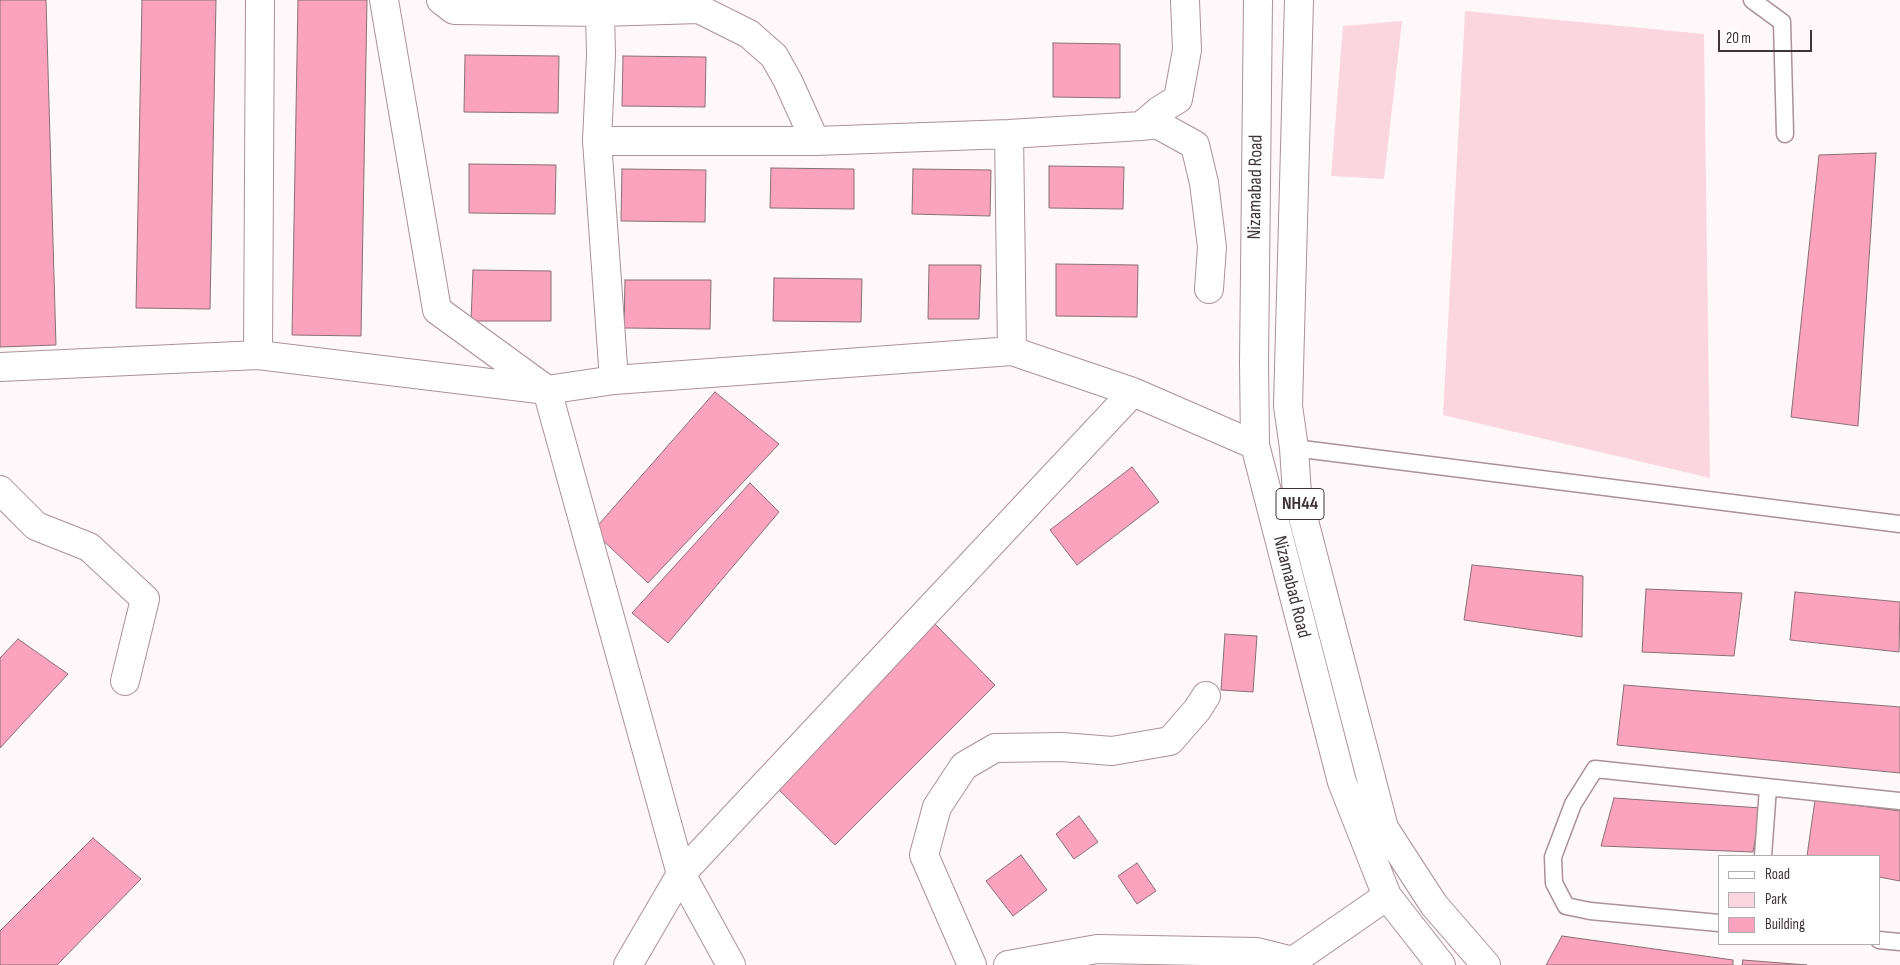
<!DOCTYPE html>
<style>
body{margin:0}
#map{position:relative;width:1900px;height:965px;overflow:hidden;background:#fef8fa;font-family:"Sofia Sans Condensed",sans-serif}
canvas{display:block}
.legend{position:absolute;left:1718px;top:855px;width:162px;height:90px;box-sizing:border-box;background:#fff;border:1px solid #b2aeaf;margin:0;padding:6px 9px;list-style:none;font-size:15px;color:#3f3437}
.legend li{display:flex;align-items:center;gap:10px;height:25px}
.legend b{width:25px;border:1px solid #b2aeaf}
.scale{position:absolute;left:1718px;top:30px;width:94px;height:22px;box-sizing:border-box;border:2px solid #3f3437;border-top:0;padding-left:6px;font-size:15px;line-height:18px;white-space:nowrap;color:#3f3437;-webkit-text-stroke:4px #fff;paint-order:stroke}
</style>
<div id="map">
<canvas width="1900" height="965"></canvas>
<ul class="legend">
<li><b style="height:6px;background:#fff"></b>Road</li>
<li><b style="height:14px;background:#fbd6e0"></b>Park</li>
<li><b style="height:14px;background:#fba3be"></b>Building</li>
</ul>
<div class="scale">20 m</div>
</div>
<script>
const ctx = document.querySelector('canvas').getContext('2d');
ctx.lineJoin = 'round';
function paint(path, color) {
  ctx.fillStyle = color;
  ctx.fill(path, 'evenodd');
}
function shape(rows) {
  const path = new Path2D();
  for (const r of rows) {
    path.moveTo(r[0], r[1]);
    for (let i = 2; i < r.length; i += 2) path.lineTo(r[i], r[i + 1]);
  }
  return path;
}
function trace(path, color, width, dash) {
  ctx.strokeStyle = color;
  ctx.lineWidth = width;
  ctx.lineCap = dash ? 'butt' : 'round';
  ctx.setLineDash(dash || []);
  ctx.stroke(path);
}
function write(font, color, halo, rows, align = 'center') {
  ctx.font = font + ' "Sofia Sans Condensed",sans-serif';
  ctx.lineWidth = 4.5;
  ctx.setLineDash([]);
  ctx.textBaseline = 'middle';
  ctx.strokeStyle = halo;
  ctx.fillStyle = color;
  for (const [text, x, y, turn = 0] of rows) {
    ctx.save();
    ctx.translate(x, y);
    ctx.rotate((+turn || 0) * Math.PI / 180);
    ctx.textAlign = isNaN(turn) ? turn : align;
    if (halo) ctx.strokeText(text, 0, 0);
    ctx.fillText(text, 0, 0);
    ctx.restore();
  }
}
const green = shape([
 [1465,11,1704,34,1710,478,1443,415],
 [1402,21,1384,179,1331,176,1343,26]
]);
const building = shape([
 [0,0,46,0,56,345,0,347,0,0],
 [142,0,216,0,210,309,136,308,142,0],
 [298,0,367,0,361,336,292,335,298,0],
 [1053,43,1120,44,1120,98,1053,97,1053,43],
 [465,55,559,56,558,113,464,112,465,55],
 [623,56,706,57,705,107,622,106,623,56],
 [1876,153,1858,426,1791,417,1819,155,1876,153],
 [469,164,556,165,555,214,469,213,469,164],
 [1049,166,1124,167,1123,209,1049,208,1049,166],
 [771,168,854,169,854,209,770,208,771,168],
 [622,169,706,170,705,222,621,221,622,169],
 [913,169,991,170,990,216,912,214,913,169],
 [1056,264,1138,265,1137,317,1056,316,1056,264],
 [929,265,981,265,979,319,928,319,929,265],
 [473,270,551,271,551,321,471,321,473,270],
 [774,278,862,279,861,322,773,321,774,278],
 [625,280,711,280,710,329,624,328,625,280],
 [715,392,779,444,648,583,593,531,715,392],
 [1132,467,1159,502,1077,565,1050,530,1132,467],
 [750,483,779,512,668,643,632,613,750,483],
 [1472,565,1583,576,1582,637,1464,620,1472,565],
 [1646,589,1742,593,1734,656,1642,652,1646,589],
 [1795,592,1900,602,1899,652,1790,640,1795,592],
 [935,624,995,685,835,845,774,785,935,624],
 [1225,634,1257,636,1253,692,1221,690,1225,634],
 [18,639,68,674,0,748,0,658,18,639],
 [1624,685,1900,707,1900,773,1617,745,1624,685],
 [1614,798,1761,808,1753,852,1601,846,1614,798],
 [1815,800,1900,811,1900,881,1879,877,1879,856,1807,856,1815,800],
 [1079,816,1098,842,1074,859,1056,834,1079,816],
 [93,838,141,879,57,965,0,965,0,931,93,838],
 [1021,855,1047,890,1013,916,986,881,1021,855],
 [1137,863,1156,891,1137,904,1118,876,1137,863],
 [1562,936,1733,960,1733,965,1546,965,1562,936],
 [1743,960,1807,965,1742,965,1743,960]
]);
const lane = shape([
 [1752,0,1782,22,1785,134],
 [1294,448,1900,524],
 [1763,856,1768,788],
 [1719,923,1590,911,1566,906,1554,883,1553,857,1573,804,1595,769,1900,801],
 [1879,940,1900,942]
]);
const street = shape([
 [384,0,437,310,547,390,614,380,1012,351,1133,392],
 [441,0,454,10,600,12,601,55,597,141],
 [600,12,699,9,749,34,774,56,788,81,815,141],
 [1141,126,1157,124,1195,145,1204,183,1212,247,1209,289],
 [1009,134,1012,351],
 [258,355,260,0],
 [0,367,258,355,547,390,681,874,731,965],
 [614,380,597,141,815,141,1009,134,1141,126,1160,110,1178,99,1187,50,1185,0],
 [0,490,36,526,89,547,145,599,125,681],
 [628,965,681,874,1133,392,1255,445],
 [972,965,924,855,937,807,964,766,995,748,1062,747,1112,751,1170,741,1197,710,1206,696],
 [1008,965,1097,949,1257,952,1293,961,1387,896]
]);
const highway = shape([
 [1258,0,1254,362,1255,445,1342,782,1387,896,1441,965],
 [1299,0,1288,406,1294,448,1297,494,1384,828,1434,905,1486,965]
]);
const shields = [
 [1300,504,48]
];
const shieldNames = [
 ["NH44",1300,504]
];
const streetNames = [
 ["Nizamabad Road",1256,187,-89],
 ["Nizamabad Road",1291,587,76]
];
paint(green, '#fbd6e0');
paint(building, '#fba3be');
trace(building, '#886f76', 1);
trace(lane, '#ab9198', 19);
trace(street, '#ab9198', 30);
trace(highway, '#ab9198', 30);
trace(lane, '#fff', 16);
trace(street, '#fff', 28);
trace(highway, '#fff', 28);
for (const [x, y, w] of shields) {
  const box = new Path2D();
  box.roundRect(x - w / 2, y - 15.5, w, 31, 4);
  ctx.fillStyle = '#fff';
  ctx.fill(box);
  trace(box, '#3f3437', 1);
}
write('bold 18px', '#3f3437', null, shieldNames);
write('19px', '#3f3437', '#fff', streetNames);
</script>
